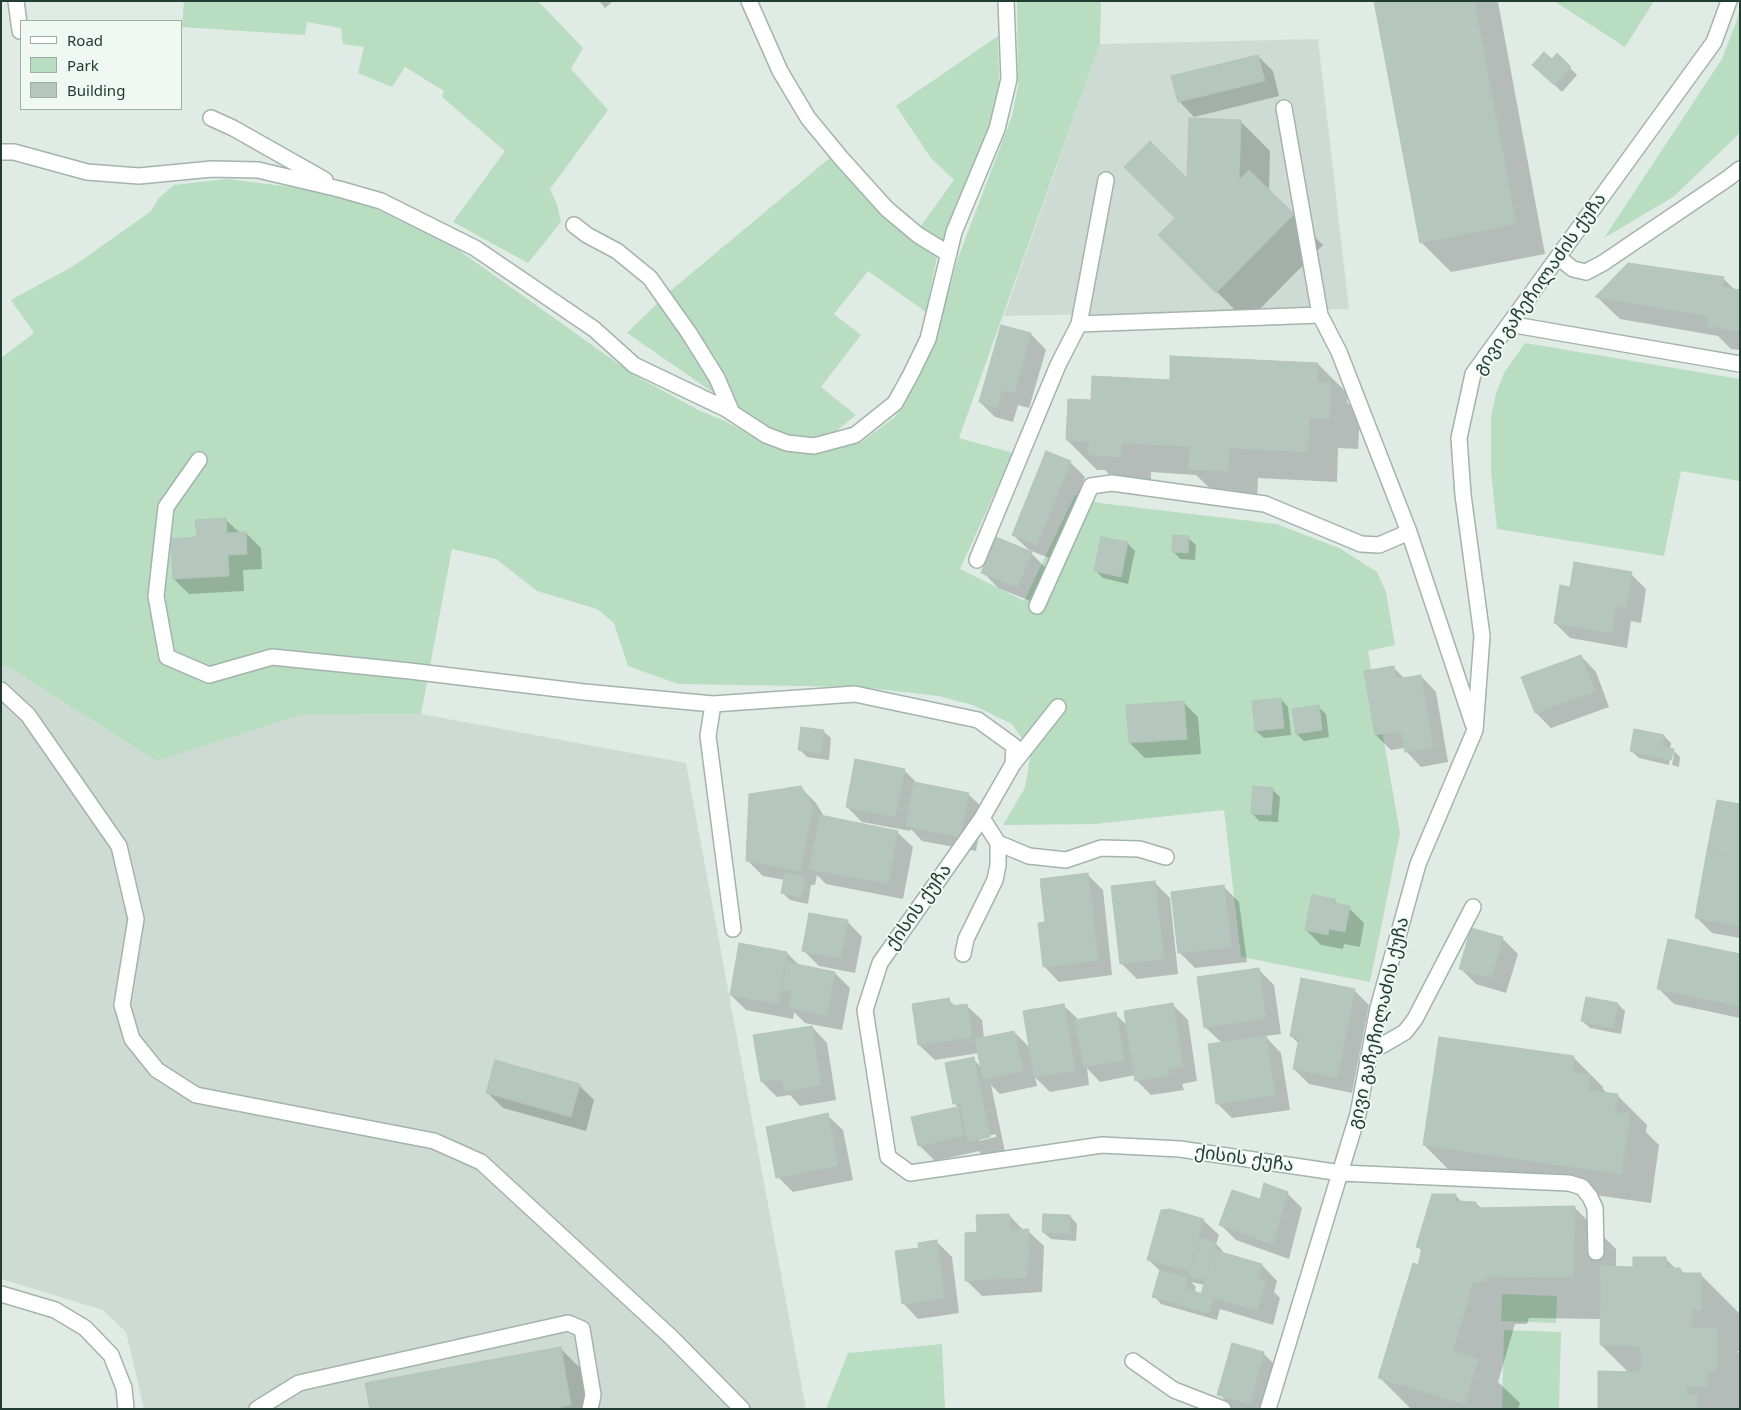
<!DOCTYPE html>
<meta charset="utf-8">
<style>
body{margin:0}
#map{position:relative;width:1741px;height:1410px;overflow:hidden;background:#e0ebe6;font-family:"Noto Sans",sans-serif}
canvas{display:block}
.frame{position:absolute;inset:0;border:2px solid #203c33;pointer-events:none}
.legend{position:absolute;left:20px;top:20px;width:162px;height:90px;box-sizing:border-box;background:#f0f8f4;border:1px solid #9dada7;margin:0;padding:6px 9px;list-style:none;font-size:15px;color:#203c33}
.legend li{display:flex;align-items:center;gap:10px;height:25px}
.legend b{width:25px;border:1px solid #9dada7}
</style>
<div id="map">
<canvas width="1741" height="1410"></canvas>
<div class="frame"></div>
<ul class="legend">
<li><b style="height:6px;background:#fff"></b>Road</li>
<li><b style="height:14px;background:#b8ddc0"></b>Park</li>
<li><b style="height:14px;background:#b5c6be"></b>Building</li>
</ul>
</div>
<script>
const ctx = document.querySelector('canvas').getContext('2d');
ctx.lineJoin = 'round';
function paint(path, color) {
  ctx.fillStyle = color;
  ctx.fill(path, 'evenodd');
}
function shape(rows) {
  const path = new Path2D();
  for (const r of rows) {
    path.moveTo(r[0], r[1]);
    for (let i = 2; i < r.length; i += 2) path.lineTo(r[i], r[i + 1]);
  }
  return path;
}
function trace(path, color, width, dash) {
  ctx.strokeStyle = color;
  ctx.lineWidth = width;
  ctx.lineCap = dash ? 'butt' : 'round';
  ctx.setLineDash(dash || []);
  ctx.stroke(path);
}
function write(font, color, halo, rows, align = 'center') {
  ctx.font = font + ' "Noto Sans","Noto Sans Georgian",sans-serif';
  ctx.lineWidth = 4;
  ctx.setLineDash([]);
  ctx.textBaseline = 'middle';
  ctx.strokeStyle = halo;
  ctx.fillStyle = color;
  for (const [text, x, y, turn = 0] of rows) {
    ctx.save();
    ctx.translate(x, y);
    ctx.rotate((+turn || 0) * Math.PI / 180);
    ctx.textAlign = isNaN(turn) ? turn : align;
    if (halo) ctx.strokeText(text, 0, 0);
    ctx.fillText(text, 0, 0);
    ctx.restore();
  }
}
const built = shape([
 [1318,39,1349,309,1004,316,1100,44],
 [1,666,8,667,157,761,301,715,421,714,686,763,806,1409,144,1409,126,1332,103,1310,1,1279]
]);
const green = shape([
 [184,1,538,1,583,48,571,69,608,110,550,189,557,204,561,222,528,263,453,222,505,151,442,97,444,91,405,67,392,87,358,73,364,47,343,44,341,28,307,22,305,35,182,27],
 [1017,1,1101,1,1100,44,959,438,1013,453,960,569,1024,601,1075,495,1099,503,1276,524,1339,548,1377,572,1386,592,1395,645,1368,651,1400,833,1370,982,1241,957,1224,810,1095,824,1003,825,1025,788,1031,751,1012,724,973,705,938,696,861,687,678,684,628,666,614,623,597,609,537,591,496,559,452,549,421,714,301,715,157,761,8,667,1,666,1,358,34,333,11,300,75,265,150,212,159,198,174,185,227,179,307,189,364,203,453,246,634,375,700,411,725,421,754,437,796,450,819,452,860,443,895,417,921,374,935,341,957,261,1012,116,1018,86],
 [1554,1,1654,1,1625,47],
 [1740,6,1740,132,1738,135,1673,197,1604,238,1722,59,1737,20],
 [998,36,999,83,987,142,943,241,918,230,954,180,931,158,896,106],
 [831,157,896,227,937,257,926,312,868,271,834,314,861,335,821,387,856,415,830,436,807,440,783,435,756,422,627,333,669,292],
 [1525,343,1740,379,1740,481,1681,471,1664,556,1497,529,1491,471,1491,416,1496,394,1504,373],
 [1502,1294,1557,1296,1556,1323,1501,1321],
 [1504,1330,1561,1332,1559,1409,1502,1409],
 [942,1344,945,1409,826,1409,848,1353]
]);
const shadow = shape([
 [599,1,613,1,605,8],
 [1376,1,1498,2,1545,254,1451,272,1421,242],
 [1557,55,1577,75,1562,92,1541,72],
 [1258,56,1273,71,1279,96,1194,117,1179,101],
 [1240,121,1270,151,1269,192,1323,245,1247,322,1160,235,1177,218,1189,181],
 [1723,278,1735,290,1740,291,1740,350,1731,349,1718,336,1620,319,1597,297],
 [1031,334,1046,350,1029,408,1018,405,1013,422,995,417,980,402],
 [1318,364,1348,394,1347,402,1360,415,1358,449,1338,448,1337,482,1258,478,1257,500,1221,499,1196,475,1151,472,1151,486,1119,485,1105,470,1097,470,1067,440,1092,402,1171,381],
 [1070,462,1085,477,1052,559,1029,550,1013,535],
 [226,520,240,533,246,533,261,548,262,569,243,570,244,591,189,594,174,579,198,538],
 [1188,538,1196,545,1195,560,1180,559,1173,551],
 [1128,544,1135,551,1128,584,1103,578,1096,571],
 [1031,553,1046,568,1033,602,998,588,983,572],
 [1631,574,1646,589,1641,623,1631,621,1627,648,1570,638,1555,623,1571,588],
 [1581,656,1596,672,1609,707,1551,728,1536,713],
 [1393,667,1405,679,1421,676,1436,692,1448,762,1421,767,1406,751,1405,748,1391,750,1376,735],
 [1281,699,1288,707,1291,735,1264,738,1256,731],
 [1183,702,1198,717,1201,754,1145,758,1130,743],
 [1318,707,1326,714,1329,737,1304,741,1297,734],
 [823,731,831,738,829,760,807,757,800,750],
 [1664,736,1671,743,1670,749,1673,750,1680,757,1679,767,1672,765,1674,753,1671,753,1669,765,1639,758,1631,751],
 [904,770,918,784,968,794,984,809,976,851,922,841,911,829,910,831,862,822,847,807],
 [800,787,816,803,825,818,897,832,913,847,903,899,826,884,817,875,815,885,811,885,808,904,790,900,783,893,785,880,763,876,748,861],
 [1272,789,1280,797,1278,822,1259,821,1252,813],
 [1740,806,1740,938,1712,933,1696,917],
 [1088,875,1103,890,1112,975,1059,982,1044,966],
 [1154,882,1170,898,1178,974,1137,979,1121,963],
 [1224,887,1239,902,1247,962,1195,968,1179,952],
 [1334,900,1340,906,1349,908,1364,923,1360,947,1344,944,1343,949,1321,945,1306,930],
 [847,921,862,937,855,973,819,966,803,950],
 [1472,929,1503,939,1518,954,1506,993,1476,984,1460,968],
 [787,953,800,966,835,973,850,988,842,1030,805,1023,794,1012,793,1019,746,1010,731,995],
 [1740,955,1740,1018,1674,1004,1659,989],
 [1258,969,1274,985,1281,1034,1265,1036,1281,1053,1290,1110,1232,1118,1217,1103,1222,1043,1205,1027],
 [1354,990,1369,1005,1352,1093,1309,1084,1294,1069,1299,1044,1291,1036],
 [949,1000,956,1007,966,1005,982,1020,984,1038,1014,1032,1030,1048,1063,1005,1079,1020,1115,1014,1128,1026,1173,1005,1188,1020,1197,1081,1182,1084,1184,1090,1151,1095,1136,1080,1135,1075,1100,1082,1087,1068,1089,1085,1050,1092,1035,1077,1037,1086,1000,1094,991,1085,1005,1152,984,1157,979,1151,935,1161,919,1145,913,1118,959,1108,954,1103,973,1059,982,1068,979,1053,935,1060,919,1045],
 [996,1134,996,1137,979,1141,979,1138],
 [1618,1004,1625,1011,1621,1034,1590,1028,1582,1021],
 [812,1027,827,1043,836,1100,800,1106,790,1095,777,1097,762,1082],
 [1573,1057,1603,1087,1603,1089,1608,1094,1617,1095,1647,1125,1646,1132,1659,1145,1651,1203,1454,1175,1424,1145],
 [579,1085,594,1100,586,1131,503,1108,488,1093],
 [827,1115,843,1130,853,1180,793,1192,778,1177],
 [1287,1193,1302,1208,1289,1259,1236,1240,1221,1225],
 [1455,1195,1462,1202,1476,1203,1482,1209,1574,1207,1616,1249,1616,1268,1634,1268,1665,1258,1676,1269,1680,1269,1685,1274,1700,1274,1740,1314,1740,1351,1737,1351,1740,1354,1740,1409,1599,1409,1629,1373,1601,1345,1601,1319,1529,1318,1527,1324,1515,1324,1498,1382,1520,1403,1518,1409,1411,1409,1379,1377,1419,1266,1423,1252,1417,1246],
 [1009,1215,1024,1231,1028,1231,1044,1246,1042,1292,982,1296,966,1280,978,1233],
 [1070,1216,1077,1224,1076,1241,1051,1239,1043,1232],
 [1203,1220,1219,1235,1216,1244,1223,1251,1222,1254,1262,1265,1277,1281,1274,1292,1280,1298,1273,1325,1220,1309,1217,1320,1161,1304,1154,1296,1161,1272,1148,1259],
 [1191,1282,1205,1285,1206,1296,1194,1293,1196,1287],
 [937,1242,952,1257,959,1313,918,1319,903,1303],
 [561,1349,584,1372,590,1409,371,1409],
 [1263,1353,1279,1369,1268,1409,1233,1409,1219,1394]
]);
const building = shape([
 [1374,1,1474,1,1516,224,1420,243,1374,1],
 [1544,52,1552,59,1557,53,1571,67,1554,85,1532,65,1544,52],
 [1258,55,1265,81,1178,102,1171,76,1258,55],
 [1189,118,1241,120,1239,180,1249,170,1294,214,1216,293,1158,235,1175,218,1124,167,1150,141,1187,178,1189,118],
 [1628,263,1724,277,1722,287,1740,290,1739,331,1707,326,1708,316,1595,297,1628,263],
 [1001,325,1031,333,1014,393,1002,390,997,408,979,402,1001,325],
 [1170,356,1318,363,1317,382,1331,383,1329,419,1309,418,1307,452,1229,448,1228,471,1189,469,1190,446,1121,443,1121,457,1088,455,1089,442,1066,440,1068,399,1091,400,1092,376,1170,380,1170,356],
 [1046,451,1071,461,1037,545,1012,535,1046,451],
 [226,518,227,533,246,532,247,554,228,555,229,576,173,579,171,539,197,537,195,520,226,518],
 [1173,535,1189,536,1188,553,1172,552,1173,535],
 [996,537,1032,552,1017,587,981,573,996,537],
 [1101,537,1128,542,1121,577,1094,571,1101,537],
 [1574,562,1632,572,1626,608,1616,606,1612,633,1554,623,1560,585,1570,587,1574,562],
 [1581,655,1595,691,1535,713,1521,677,1581,655],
 [1394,666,1396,679,1421,675,1433,747,1405,752,1401,731,1375,735,1364,671,1394,666],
 [1281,698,1284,728,1255,731,1252,701,1281,698],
 [1184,701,1187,739,1129,743,1126,705,1184,701],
 [1319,705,1322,730,1296,734,1292,709,1319,705],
 [801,727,824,730,821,753,798,750,801,727],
 [1634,729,1664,735,1662,746,1674,749,1671,760,1630,751,1634,729],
 [855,759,905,769,895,817,846,807,855,759],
 [914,782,969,793,960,837,906,826,914,782],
 [801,786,813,806,800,871,746,861,749,794,801,786],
 [1253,786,1273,788,1271,815,1251,814,1253,786],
 [1717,800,1740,804,1740,857,1707,851,1717,800],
 [820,815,898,831,888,884,809,869,820,815],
 [1707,851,1740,857,1740,926,1695,918,1707,851],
 [785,873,805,877,801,897,781,893,785,873],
 [1088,873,1098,960,1043,967,1038,923,1045,922,1040,879,1088,873],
 [1155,881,1164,959,1120,964,1111,886,1155,881],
 [1224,885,1232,947,1178,953,1171,892,1224,885],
 [1312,895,1335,899,1334,903,1350,906,1345,932,1329,929,1328,935,1305,930,1312,895],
 [809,913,848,920,840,958,802,951,809,913],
 [1471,928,1503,937,1491,978,1459,969,1471,928],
 [1668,939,1740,954,1740,1006,1657,989,1668,939],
 [739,943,787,952,778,1004,730,995,739,943],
 [787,962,835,972,827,1015,789,1008,792,991,782,989,787,962],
 [1259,968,1266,1018,1204,1028,1197,977,1259,968],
 [1301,978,1355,989,1337,1078,1293,1069,1299,1038,1290,1036,1301,978],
 [1586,997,1618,1003,1613,1028,1581,1021,1586,997],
 [949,998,951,1006,967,1004,972,1037,918,1045,912,1004,949,998],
 [1173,1003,1183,1066,1168,1069,1169,1075,1135,1081,1124,1011,1173,1003],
 [1064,1004,1075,1070,1034,1077,1023,1011,1064,1004],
 [1116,1012,1124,1060,1084,1067,1075,1020,1116,1012],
 [812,1026,821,1085,784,1091,782,1079,761,1082,753,1035,812,1026],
 [1014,1031,1023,1071,983,1079,975,1039,1014,1031],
 [1266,1036,1275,1095,1216,1104,1208,1044,1266,1036],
 [1439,1037,1574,1056,1572,1072,1590,1075,1588,1090,1618,1094,1615,1112,1630,1114,1621,1174,1423,1145,1439,1037],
 [974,1057,990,1137,968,1142,960,1103,953,1104,945,1063,974,1057],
 [495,1060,580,1084,571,1117,486,1093,495,1060],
 [957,1107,964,1136,918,1146,911,1117,957,1107],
 [828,1113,838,1165,776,1178,766,1127,828,1113],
 [1264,1183,1288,1192,1273,1244,1219,1225,1232,1190,1260,1199,1264,1183],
 [1432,1194,1456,1194,1455,1201,1476,1202,1476,1208,1575,1206,1573,1277,1487,1276,1485,1282,1473,1282,1453,1351,1478,1359,1465,1404,1378,1378,1413,1263,1418,1265,1422,1248,1416,1247,1432,1194],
 [1170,1209,1204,1219,1189,1271,1147,1260,1161,1210,1170,1209],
 [1009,1214,1010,1230,1029,1229,1027,1277,965,1281,965,1233,977,1232,976,1215,1009,1214],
 [1043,1214,1070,1215,1069,1234,1042,1232,1043,1214],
 [1200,1238,1216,1243,1205,1280,1189,1276,1200,1238],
 [937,1240,944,1298,902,1304,895,1251,919,1248,918,1243,937,1240],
 [1214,1250,1262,1264,1258,1279,1266,1282,1257,1310,1201,1294,1214,1250],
 [1633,1257,1666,1257,1666,1268,1680,1268,1681,1273,1701,1273,1701,1310,1692,1309,1691,1328,1717,1329,1716,1371,1707,1371,1707,1386,1686,1386,1686,1395,1697,1395,1697,1409,1598,1409,1598,1371,1641,1372,1641,1346,1600,1345,1601,1266,1633,1267,1633,1257],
 [1160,1270,1189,1278,1181,1305,1152,1297,1160,1270],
 [1186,1289,1214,1297,1209,1313,1181,1305,1186,1289],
 [1232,1343,1264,1352,1250,1404,1217,1395,1232,1343],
 [561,1347,571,1405,552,1409,370,1409,365,1383,561,1347]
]);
const minor = shape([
 [16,1,20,31],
 [749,1,780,71,808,118,841,158,887,209,918,235,949,254],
 [1284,108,1320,315,1339,352,1409,532,1473,724],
 [211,118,233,128,325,180],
 [1,152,14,152,87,172,139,176,212,169,258,170,339,189,381,201,475,248,594,329,634,365,726,409,766,435,787,443,814,446,855,435,895,403,911,374,928,339,954,232,997,129,1009,79,1006,1],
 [574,225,587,235,617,251,650,278,689,333,717,378,732,413],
 [1558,257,1573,269,1586,272,1603,263,1727,179,1740,169],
 [1079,324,1106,180],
 [1509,324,1740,364],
 [199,460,166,507,156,596,167,657,209,675,272,657,410,671,584,692,713,704],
 [977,560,1058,365,1079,324,1320,315],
 [1037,606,1091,486,1112,483,1265,504,1361,544,1379,545,1409,532],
 [1,690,28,715,119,846,136,919,122,1005,132,1039,157,1070,196,1095,434,1141,481,1162,671,1337,742,1409],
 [1013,764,1058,707],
 [982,818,998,843,1029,856,1066,860,1101,848,1139,849,1166,857],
 [733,929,708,736,713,704,855,694,978,720,1014,746,1013,764,982,818,880,963,865,1010,888,1157,910,1173,1102,1145,1180,1149,1341,1173,1569,1183,1582,1187,1590,1197,1595,1208,1596,1252],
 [963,954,966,939,995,880,998,865,998,843],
 [1372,1048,1381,1046,1405,1032,1415,1019,1473,907],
 [1,1294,55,1310,85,1328,111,1355,124,1388,126,1409],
 [1133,1361,1174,1390,1223,1409],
 [257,1409,299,1383,568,1323,582,1329,593,1395,590,1409],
 [1268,1409,1358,1114,1378,1008,1418,864,1475,730,1482,636,1463,495,1459,438,1473,374,1714,42,1729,1]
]);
const streetNames = [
 ["გივი გაჩეჩილაძის ქუჩა",1540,284,-55],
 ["ქისის ქუჩა",919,907,-55],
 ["გივი გაჩეჩილაძის ქუჩა",1379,1023,-77],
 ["ქისის ქუჩა",1244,1159,8]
];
paint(built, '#cedbd4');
paint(green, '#b8ddc0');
paint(shadow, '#0003');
paint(building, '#b5c6be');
trace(building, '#b2c5bc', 1);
trace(minor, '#a3b3ad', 18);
trace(minor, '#fff', 15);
write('18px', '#203c33', '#f0f8f4', streetNames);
</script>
